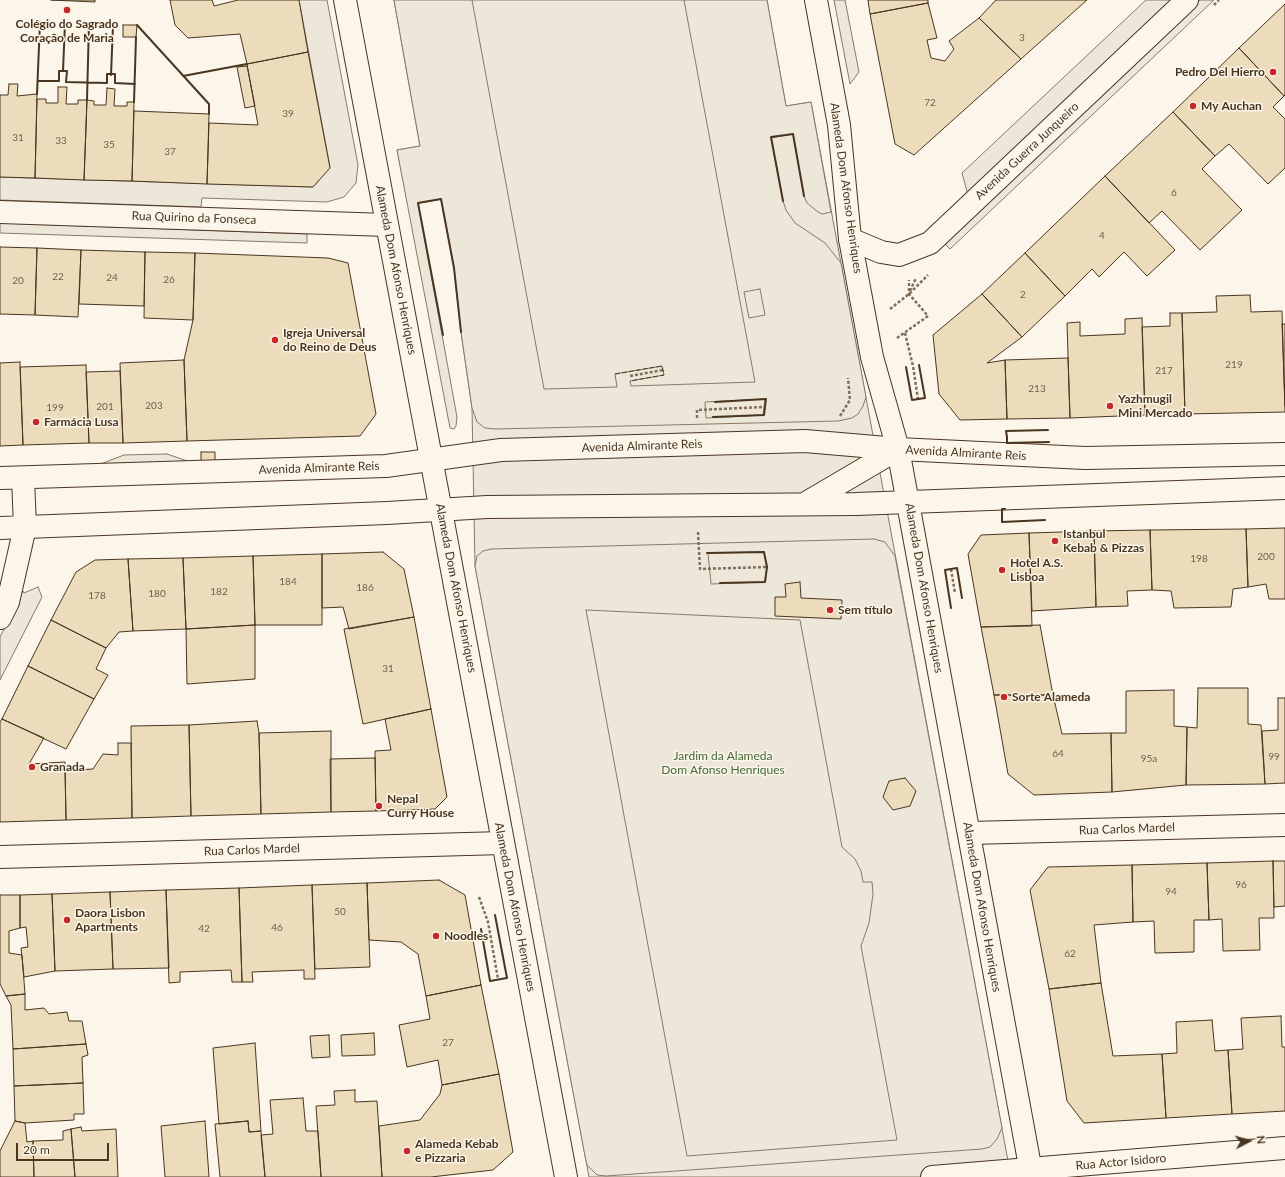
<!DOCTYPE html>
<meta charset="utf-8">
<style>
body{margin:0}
#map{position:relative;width:1285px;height:1177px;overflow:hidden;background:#fbf6e9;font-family:Lato,sans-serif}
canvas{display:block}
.north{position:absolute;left:1229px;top:1121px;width:40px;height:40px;-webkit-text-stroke:3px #fbf6e9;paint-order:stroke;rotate:84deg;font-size:11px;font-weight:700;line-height:16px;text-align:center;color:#4a3520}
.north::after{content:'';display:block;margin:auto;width:14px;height:18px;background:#4a3520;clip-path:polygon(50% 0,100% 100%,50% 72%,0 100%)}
.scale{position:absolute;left:16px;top:1143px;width:93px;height:18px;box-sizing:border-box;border:2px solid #4a3520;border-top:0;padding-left:5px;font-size:12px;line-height:14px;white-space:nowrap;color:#4a3520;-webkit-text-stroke:3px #fbf6e9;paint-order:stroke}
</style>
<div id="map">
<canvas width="1285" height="1177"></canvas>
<div class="north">N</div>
<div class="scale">20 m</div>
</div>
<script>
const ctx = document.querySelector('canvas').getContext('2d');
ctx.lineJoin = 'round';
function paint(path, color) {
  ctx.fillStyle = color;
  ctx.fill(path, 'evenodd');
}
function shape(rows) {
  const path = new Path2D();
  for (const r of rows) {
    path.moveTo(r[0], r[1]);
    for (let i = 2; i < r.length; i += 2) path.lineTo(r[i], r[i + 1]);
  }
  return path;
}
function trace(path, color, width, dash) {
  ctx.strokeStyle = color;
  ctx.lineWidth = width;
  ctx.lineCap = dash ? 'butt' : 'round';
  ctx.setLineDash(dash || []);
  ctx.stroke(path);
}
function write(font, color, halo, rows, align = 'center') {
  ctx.font = font + ' Lato,sans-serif';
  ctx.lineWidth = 3;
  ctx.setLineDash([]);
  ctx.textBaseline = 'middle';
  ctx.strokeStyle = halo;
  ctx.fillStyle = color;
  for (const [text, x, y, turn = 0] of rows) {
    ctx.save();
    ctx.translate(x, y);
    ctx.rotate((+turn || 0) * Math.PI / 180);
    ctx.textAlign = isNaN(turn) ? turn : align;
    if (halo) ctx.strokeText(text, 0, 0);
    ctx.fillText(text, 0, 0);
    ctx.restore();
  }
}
const green = shape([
 [394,0,767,0,786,106,811,102,1011,1177,589,1177,475,566,472,408,461,332,454,268,441,199,408,205,397,150,420,146,394,0]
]);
const parking = shape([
 [299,0,327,0,358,165,356,183,344,197,327,202,202,198,201,207,0,200,0,177,313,187,330,167,299,0],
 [394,0,472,0,544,389,617,387,615,374,662,366,664,375,630,381,631,386,755,382,684,0,767,0,786,106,811,102,831,212,822,214,818,212,807,203,804,196,793,134,771,138,783,201,786,210,795,223,825,243,841,263,866,397,863,406,858,414,852,418,838,421,496,429,485,428,477,422,472,408,461,332,454,268,441,199,418,203,457,417,456,426,454,429,450,428,397,150,420,146,394,0],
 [760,289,765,315,749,318,744,292,760,289],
 [765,399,763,415,706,418,705,402,765,399],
 [834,0,845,0,859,72,850,84,834,0],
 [1146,0,1175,0,968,195,962,173,1146,0],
 [1200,0,1214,0,950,249,943,242,1200,0],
 [0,223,307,234,307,243,0,233,0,223],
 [167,454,193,463,98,465,124,455,167,454],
 [874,539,885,542,895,556,1002,1128,997,1139,990,1147,982,1149,606,1176,597,1175,587,1165,585,1156,475,566,477,556,483,551,491,549,874,539],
 [764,552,767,567,765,582,711,584,708,553,764,552],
 [586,610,800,620,842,847,855,859,861,871,863,882,872,882,873,894,869,923,861,946,897,1140,687,1156,586,610],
 [38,587,42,597,0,680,0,637,23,591,24,593,38,587]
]);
const building = shape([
 [51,0,95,0,95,2,51,0],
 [170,0,212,0,214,6,238,0,299,0,308,52,247,64,240,34,188,38,175,25,170,0],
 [868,0,928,0,928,3,870,14,868,0],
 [996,0,1087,0,1021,59,979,18,996,0],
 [928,3,937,38,927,40,931,58,945,61,954,49,949,41,979,18,1021,59,914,155,895,144,870,14,928,3],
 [1285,4,1285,95,1284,96,1239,48,1285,4],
 [123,25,137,25,136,37,123,37,123,25],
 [1239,48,1284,96,1273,107,1285,119,1285,168,1268,184,1229,144,1215,156,1173,112,1239,48],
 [308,52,330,168,313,187,207,184,209,123,258,125,247,64,308,52],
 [247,66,255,106,245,108,237,67,247,66],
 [9,84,18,84,17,96,37,94,35,178,0,177,0,95,8,95,9,84],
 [58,87,67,87,66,104,78,104,78,100,87,100,84,180,35,178,37,99,46,99,46,103,58,103,58,87],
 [107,88,115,89,114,106,127,106,127,102,134,102,132,181,84,180,87,100,94,101,94,105,106,105,107,88],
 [134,111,209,114,207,184,132,181,134,111],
 [1173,112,1215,156,1202,169,1242,210,1200,250,1162,211,1149,223,1105,176,1173,112],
 [1105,176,1175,250,1147,276,1124,252,1099,277,1092,269,1065,296,1025,253,1105,176],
 [0,247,37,248,35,315,0,314,0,247],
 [37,248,81,250,78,317,35,315,37,248],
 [81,250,145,252,144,306,79,304,81,250],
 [145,252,195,253,193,320,144,318,145,252],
 [195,253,328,258,348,263,376,414,360,436,187,441,184,360,193,320,195,253],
 [1025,253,1065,296,1022,337,982,294,1025,253],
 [982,294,1022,337,987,363,1005,360,1007,419,960,420,939,394,933,335,982,294],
 [1250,295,1251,312,1282,311,1285,412,1185,414,1182,313,1217,312,1216,296,1250,295],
 [1170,313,1182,313,1185,414,1145,415,1142,327,1170,326,1170,313],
 [1142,318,1145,415,1070,418,1067,323,1080,322,1080,336,1125,334,1125,319,1142,318],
 [1282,324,1285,324,1285,406,1282,324],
 [1068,358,1070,418,1007,419,1005,360,1068,358],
 [184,360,187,441,123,443,120,363,184,360],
 [20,362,23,445,0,446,0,363,20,362],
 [86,365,89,443,23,445,20,367,86,365],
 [120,371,123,443,89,443,86,372,120,371],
 [201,452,215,452,215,461,201,461,201,452],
 [1285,528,1285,599,1269,599,1266,584,1248,587,1246,529,1285,528],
 [1246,529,1248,587,1233,589,1231,607,1174,608,1171,591,1152,590,1150,530,1246,529],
 [1150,530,1152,590,1127,591,1128,606,1096,607,1094,531,1150,530],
 [1094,531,1096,607,1032,611,1029,533,1094,531],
 [1029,533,1032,626,981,627,968,554,981,535,1029,533],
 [383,552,404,569,414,617,349,629,343,607,322,608,322,554,383,552],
 [322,554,322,625,255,625,253,556,322,554],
 [253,556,255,625,186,629,183,558,253,556],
 [183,558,186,629,133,631,128,559,183,558],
 [128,559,133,631,119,632,106,648,51,620,76,572,95,560,128,559],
 [800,582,801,598,842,600,841,619,775,616,775,597,786,597,785,584,800,582],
 [414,617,431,709,363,724,344,629,414,617],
 [51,620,106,648,96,669,108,675,94,699,28,666,51,620],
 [255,625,255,679,187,684,186,629,255,625],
 [1040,625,1053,695,994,695,981,627,1040,625],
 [28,666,94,699,66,749,2,719,28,666],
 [1198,688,1248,688,1248,724,1261,725,1265,784,1186,785,1187,727,1197,728,1198,688],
 [1174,690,1174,726,1187,727,1186,785,1112,792,1111,733,1126,733,1126,691,1174,690],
 [994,695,1053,695,1062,734,1111,733,1112,792,1034,795,1008,774,994,695],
 [1278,698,1285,698,1285,783,1265,784,1262,731,1278,730,1278,698],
 [431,709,447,797,435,809,376,811,375,751,391,750,385,719,431,709],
 [2,719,44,738,29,764,65,762,66,820,0,822,0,722,2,719],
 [257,721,259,733,261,814,191,816,189,725,257,721],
 [189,725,191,816,132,818,131,726,189,725],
 [331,731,331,812,261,814,259,733,331,731],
 [118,743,131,743,132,818,66,820,65,771,93,769,103,754,118,755,118,743],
 [375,758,376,811,331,812,330,759,375,758],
 [905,778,916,791,910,806,893,810,883,797,889,781,905,778],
 [1273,861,1285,861,1285,906,1274,907,1273,861],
 [1273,861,1274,918,1259,918,1260,950,1223,951,1222,919,1209,920,1207,863,1273,861],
 [1207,863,1209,920,1194,920,1194,952,1155,953,1154,921,1133,922,1132,865,1207,863],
 [1132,865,1133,922,1094,925,1101,983,1049,989,1030,890,1048,867,1132,865],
 [439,880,465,895,481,985,426,996,418,954,401,942,369,940,367,883,439,880],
 [367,883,370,967,315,969,312,885,367,883],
 [312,885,315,979,304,979,304,970,252,972,253,982,242,982,239,888,312,885],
 [239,888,242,982,232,982,231,970,180,972,180,982,169,983,166,890,239,888],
 [166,890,169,968,113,969,110,892,166,890],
 [110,892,113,969,55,971,52,894,110,892],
 [52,894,55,971,24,977,21,948,28,947,26,927,20,928,20,895,52,894],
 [0,895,20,895,20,928,9,931,9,953,22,955,25,994,6,996,0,984,0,895],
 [1101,983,1113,1056,1162,1054,1166,1118,1084,1123,1067,1101,1049,989,1101,983],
 [481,985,499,1074,442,1085,438,1060,407,1067,399,1025,430,1019,426,996,481,985],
 [25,994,25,1010,44,1008,49,1014,67,1012,69,1021,82,1021,86,1044,13,1049,11,1005,6,996,25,994],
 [1281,1016,1282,1047,1285,1047,1285,1111,1232,1114,1228,1050,1243,1049,1241,1018,1281,1016],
 [1212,1020,1215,1051,1228,1050,1232,1114,1166,1118,1162,1054,1177,1053,1176,1022,1212,1020],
 [374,1033,375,1055,342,1056,341,1035,374,1033],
 [329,1035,330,1057,312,1058,310,1036,329,1035],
 [255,1043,261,1131,249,1132,248,1121,219,1124,213,1048,255,1043],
 [86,1044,88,1055,82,1057,83,1083,14,1086,13,1049,86,1044],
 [499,1074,513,1152,493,1170,431,1177,382,1177,379,1126,420,1120,440,1094,442,1085,499,1074],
 [83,1083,84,1114,74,1114,74,1120,25,1123,15,1121,14,1086,83,1083],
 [355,1090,355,1102,377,1101,382,1177,321,1177,316,1106,335,1105,334,1091,355,1090],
 [303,1098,306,1131,318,1131,321,1177,265,1177,261,1135,273,1134,270,1100,303,1098],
 [15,1121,25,1123,27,1142,33,1141,34,1177,0,1177,0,1151,15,1121],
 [205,1121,209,1177,165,1177,161,1126,205,1121],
 [248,1121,249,1132,261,1131,265,1177,220,1177,215,1124,248,1121],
 [81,1127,82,1131,116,1129,118,1177,75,1177,71,1129,81,1127],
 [71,1129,75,1177,34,1177,33,1141,63,1140,63,1131,71,1129]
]);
const path = shape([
 [1214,5,1219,0],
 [910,291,916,278],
 [890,309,909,294,928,275],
 [905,333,913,366,918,399],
 [897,338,928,316,909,294,909,280],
 [630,376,663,370],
 [840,416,850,400,848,378],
 [697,418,697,410,764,407],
 [698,532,700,569,767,567],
 [951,569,955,593],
 [479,897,488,922,498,979]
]);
const minor = shape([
 [0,212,387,225],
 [850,239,881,252,899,255,930,243,1187,0],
 [0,618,8,602,25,527],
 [969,833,1285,825],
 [0,857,503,843],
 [932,1177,1285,1148]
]);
const secondary = shape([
 [345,0,566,1177],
 [816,0,839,125,850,239,872,357,898,449,1032,1177]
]);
const primary = shape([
 [0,478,386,466,501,450,805,441,898,449,1085,458,1285,454],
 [23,478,25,527],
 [806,503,898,449],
 [0,528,387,513,487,507,856,504,1285,488]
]);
const fence = shape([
 [615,374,662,366,664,375,630,381]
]);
const wall = shape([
 [137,25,209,104,209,114],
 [63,71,67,71,66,82,107,83,107,74,115,74,115,83,135,84],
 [63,71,65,23],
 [111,75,113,25],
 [183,76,247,64],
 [38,81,59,81,59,71,63,71],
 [37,94,40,22],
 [87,100,89,23],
 [134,102,136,37],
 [783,201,771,137,793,134,804,196],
 [443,335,418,203,441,199,454,268,461,332],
 [906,367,912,400,925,398,919,365],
 [713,417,764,415,766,399,715,402],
 [1048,430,1006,431,1007,437,1007,443,1049,442],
 [1005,509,1002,509,1002,522,1045,520],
 [707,553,764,552,767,567,765,582,720,583],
 [951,608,945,570,957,568,962,598],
 [481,929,490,981,507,978,495,915]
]);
const markers = [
 [67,10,4,"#c62828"],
 [1273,72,4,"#c62828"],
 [1193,106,4,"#c62828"],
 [275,340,4,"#c62828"],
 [1110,406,4,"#c62828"],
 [36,422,4,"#c62828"],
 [1055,541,4,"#c62828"],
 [1002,570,4,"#c62828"],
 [830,610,4,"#c62828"],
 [1004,697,4,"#c62828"],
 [32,767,4,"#c62828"],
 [379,806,4,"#c62828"],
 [67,920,4,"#c62828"],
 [436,936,4,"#c62828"],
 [407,1151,4,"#c62828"]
];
const numberNames = [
 ["3",1022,38],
 ["72",930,103],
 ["39",288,114],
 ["31",18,138],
 ["33",61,141],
 ["35",109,145],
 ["37",170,152],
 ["6",1174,193],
 ["4",1102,236],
 ["22",58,277],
 ["24",112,278],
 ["26",169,280],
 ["20",18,281],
 ["2",1023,295],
 ["219",1234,365],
 ["217",1164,371],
 ["213",1037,389],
 ["203",154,406],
 ["201",105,407],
 ["199",55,408],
 ["200",1266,557],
 ["198",1199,559],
 ["184",288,582],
 ["186",365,588],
 ["182",219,592],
 ["180",157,594],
 ["178",97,596],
 ["31",388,669],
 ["64",1058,754],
 ["99",1274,757],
 ["95a",1149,759],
 ["96",1241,885],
 ["94",1171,892],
 ["50",340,912],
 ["46",277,928],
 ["42",204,929],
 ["62",1070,954],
 ["27",448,1043]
];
const poiNames = [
 ["Colégio do Sagrado",67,24,"center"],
 ["Coração de Maria",67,38,"center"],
 ["Pedro Del Hierro",1265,72,"right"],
 ["My Auchan",1201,106],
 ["Igreja Universal",283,333],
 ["do Reino de Deus",283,347],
 ["Yazhmugil",1118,399],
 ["Mini Mercado",1118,413],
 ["Farmácia Lusa",44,422],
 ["Istanbul",1063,534],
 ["Kebab & Pizzas",1063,548],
 ["Hotel A.S.",1010,563],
 ["Lisboa",1010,577],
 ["Sem título",838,610],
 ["Sorte Alameda",1012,697],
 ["Granada",40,767],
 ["Nepal",387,799],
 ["Curry House",387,813],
 ["Daora Lisbon",75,913],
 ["Apartments",75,927],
 ["Noodles",444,936],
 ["Alameda Kebab",415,1144],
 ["e Pizzaria",415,1158]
];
const streetNames = [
 ["Avenida Guerra Junqueiro",1027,151,-43],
 ["Alameda Dom Afonso Henriques",846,188,82],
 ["Rua Quirino da Fonseca",194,218,2],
 ["Alameda Dom Afonso Henriques",396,270,79],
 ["Avenida Almirante Reis",642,446,-2],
 ["Avenida Almirante Reis",966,453,3],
 ["Avenida Almirante Reis",319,468,-2],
 ["Alameda Dom Afonso Henriques",456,588,79],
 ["Alameda Dom Afonso Henriques",924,588,80],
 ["Rua Carlos Mardel",1127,829,-2],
 ["Rua Carlos Mardel",252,850,-2],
 ["Alameda Dom Afonso Henriques",515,907,79],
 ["Alameda Dom Afonso Henriques",982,907,80],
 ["Rua Actor Isidoro",1121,1162,-5]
];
const parkNames = [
 ["Jardim da Alameda",723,756],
 ["Dom Afonso Henriques",723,770]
];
paint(green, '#ede6d9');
trace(green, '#887966', 1);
paint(parking, '#ede7d9');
trace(parking, '#887966', 1);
paint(building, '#ecdcbc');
trace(building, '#4a3520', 1);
trace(minor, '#4a3520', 24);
trace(secondary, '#4a3520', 24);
trace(primary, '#4a3520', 24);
trace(path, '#7f6f5c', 2.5, [3, 2]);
trace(minor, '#fbf6e9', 22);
trace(secondary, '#fbf6e9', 22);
trace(primary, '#fbf6e9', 22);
trace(fence, '#4a3520', 1, [5, 2]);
trace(wall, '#4a3520', 2);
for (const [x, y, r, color] of markers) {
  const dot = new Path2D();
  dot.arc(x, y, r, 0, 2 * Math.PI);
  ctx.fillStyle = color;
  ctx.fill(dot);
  trace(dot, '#fbf6e9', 1.5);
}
write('10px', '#725f47', null, numberNames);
write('bold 12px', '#4a3520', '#fbf6e9', poiNames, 'left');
write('12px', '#4a3520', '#fbf6e9', streetNames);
write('12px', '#436837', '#fbf6e9', parkNames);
</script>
